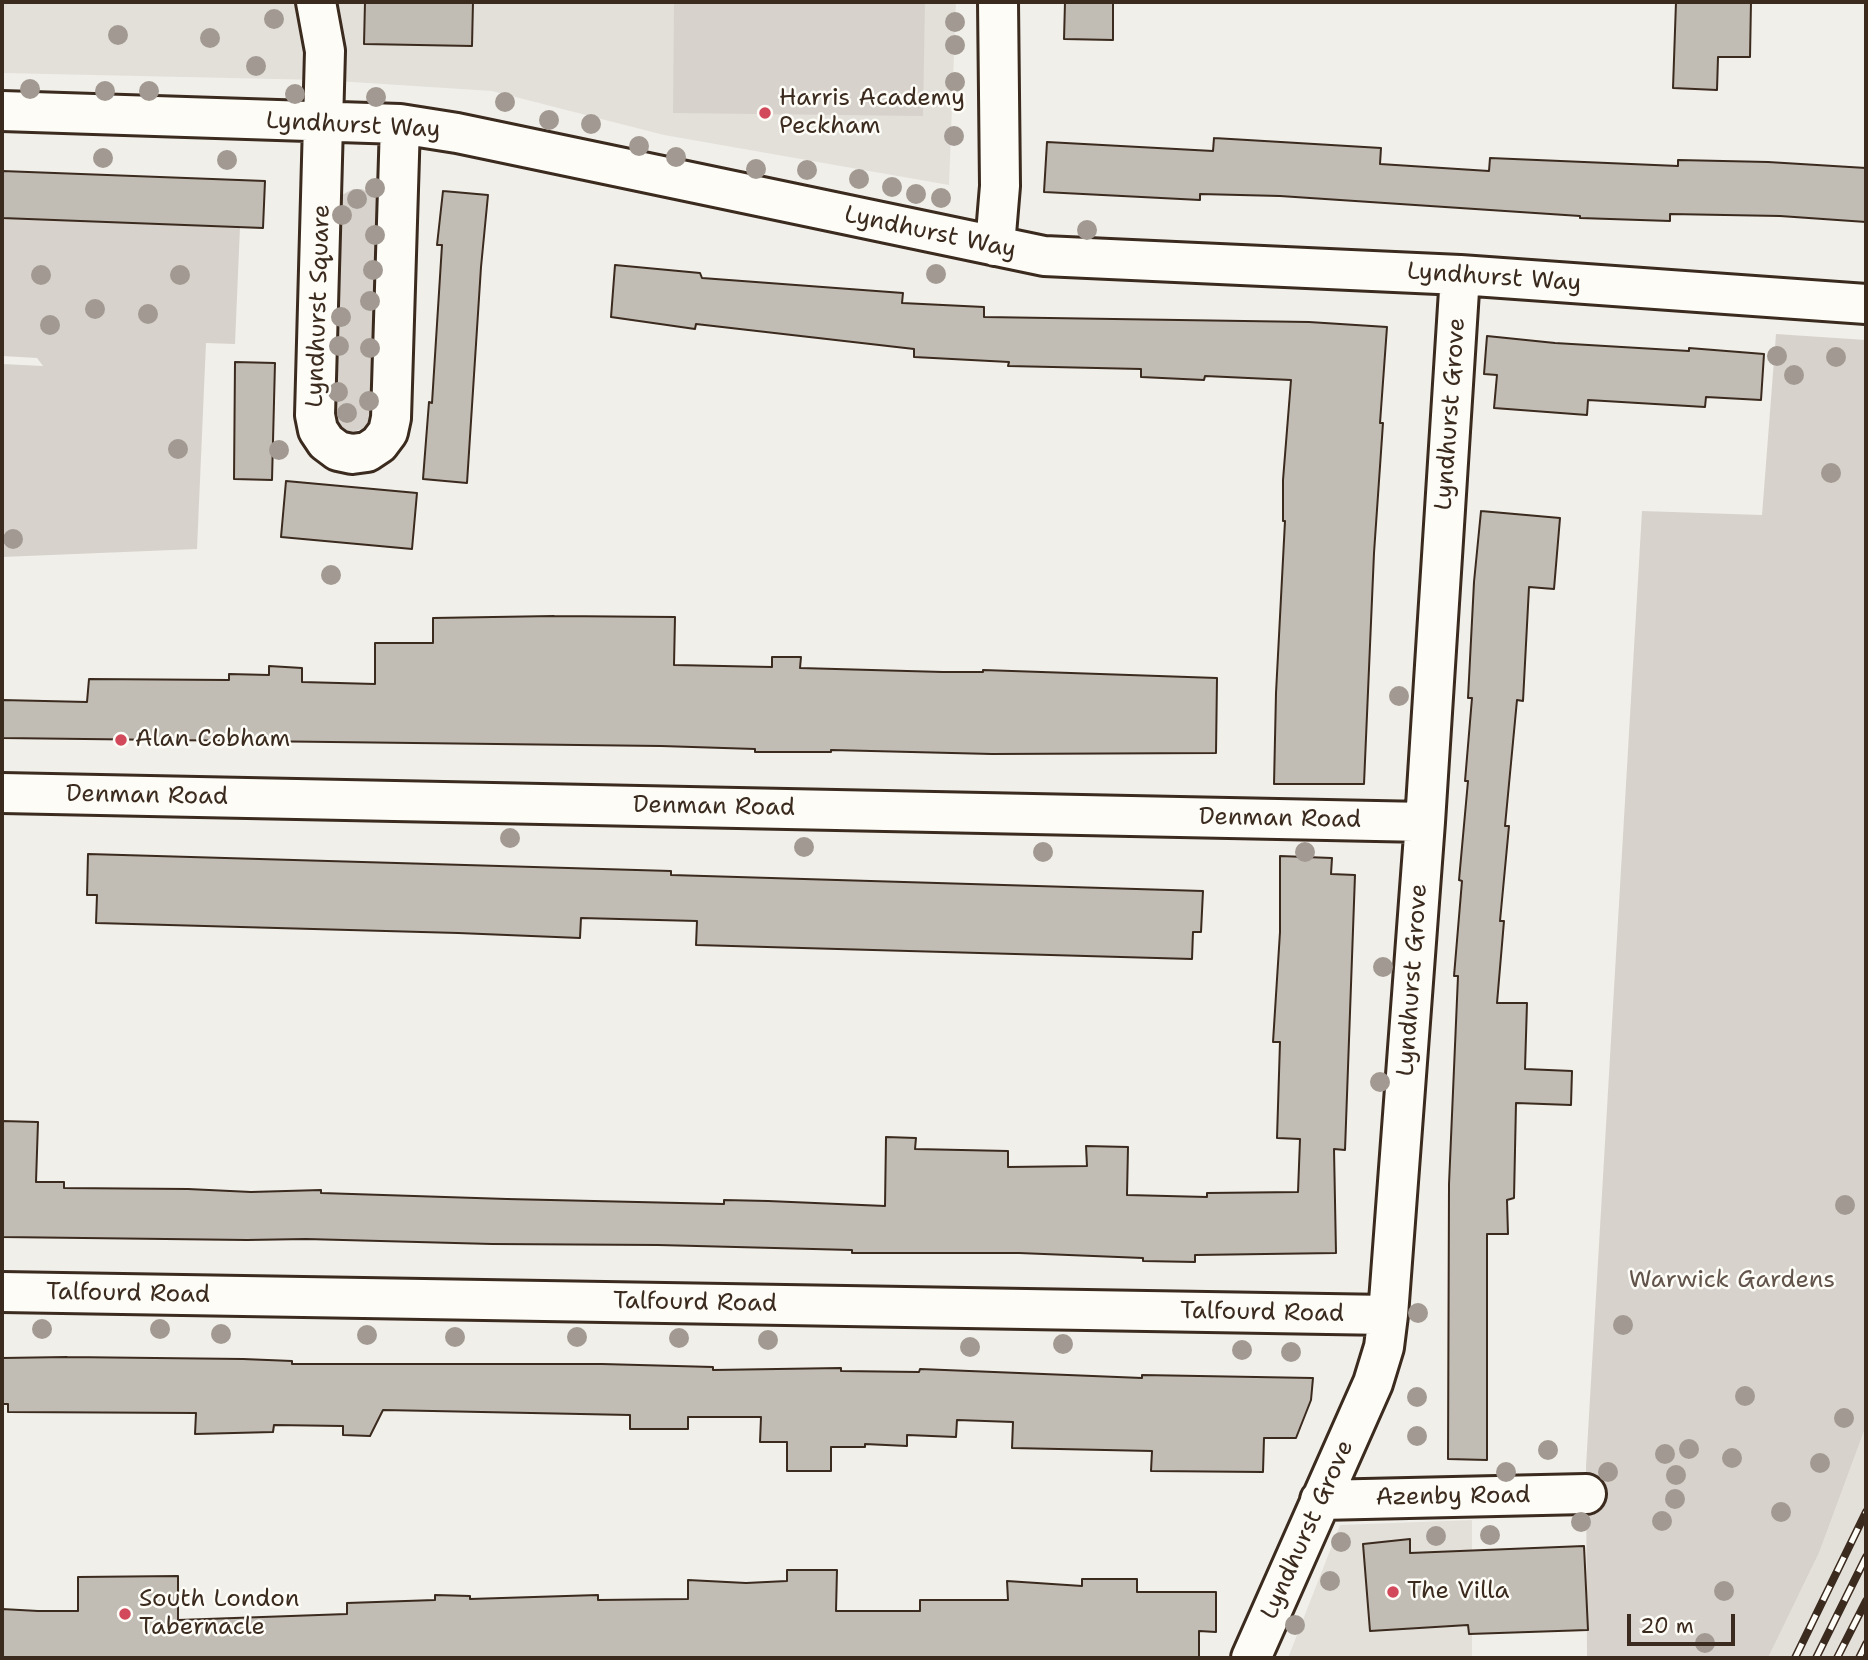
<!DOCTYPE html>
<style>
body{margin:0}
#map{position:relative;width:1868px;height:1660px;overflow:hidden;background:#f1efea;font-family:"Shantell Sans",sans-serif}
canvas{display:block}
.frame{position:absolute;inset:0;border:4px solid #3b2a1e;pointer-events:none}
.scale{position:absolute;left:1627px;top:1614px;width:108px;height:32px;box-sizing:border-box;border:4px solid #3b2a1e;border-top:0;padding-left:9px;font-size:21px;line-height:24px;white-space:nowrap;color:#3b2a1e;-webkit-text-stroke:5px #fdfcf7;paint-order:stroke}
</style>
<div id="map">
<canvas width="1868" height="1660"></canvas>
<div class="frame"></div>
<div class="scale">20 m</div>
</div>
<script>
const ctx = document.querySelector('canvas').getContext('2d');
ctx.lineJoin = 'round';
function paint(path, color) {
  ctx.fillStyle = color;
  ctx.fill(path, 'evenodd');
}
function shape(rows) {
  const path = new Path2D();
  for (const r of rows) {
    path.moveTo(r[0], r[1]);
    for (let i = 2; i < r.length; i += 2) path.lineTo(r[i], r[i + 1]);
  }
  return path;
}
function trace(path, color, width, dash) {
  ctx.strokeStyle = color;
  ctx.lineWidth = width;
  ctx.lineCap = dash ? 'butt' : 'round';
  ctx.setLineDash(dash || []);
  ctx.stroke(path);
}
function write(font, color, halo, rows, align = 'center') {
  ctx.font = font + ' "Shantell Sans",sans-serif';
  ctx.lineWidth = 5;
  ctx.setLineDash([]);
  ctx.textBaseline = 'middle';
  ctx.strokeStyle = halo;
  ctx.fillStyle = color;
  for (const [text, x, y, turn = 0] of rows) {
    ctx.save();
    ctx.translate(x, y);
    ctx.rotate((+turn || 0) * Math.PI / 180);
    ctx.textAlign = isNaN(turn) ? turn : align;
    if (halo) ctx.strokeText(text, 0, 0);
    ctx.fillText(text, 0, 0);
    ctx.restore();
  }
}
const built = shape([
 [2,2,956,2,949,185,664,135,492,91,321,80,2,73],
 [1866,1426,1866,1658,1768,1658,1819,1553],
 [1472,1520,1472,1658,1288,1658,1340,1525]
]);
const green = shape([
 [674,2,925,2,923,116,673,113],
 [353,189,362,189,381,198,373,419,367,427,350,433,341,431,329,418,340,196],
 [2,218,240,227,235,344,206,343,197,549,2,557,2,364,43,366,37,358,2,356],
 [1776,334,1866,340,1866,1426,1819,1553,1768,1658,1587,1658,1586,1466,1642,511,1762,515]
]);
const building = shape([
 [365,2,473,2,472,46,364,44,365,2],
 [1065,2,1113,2,1113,40,1064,39,1065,2],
 [1676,2,1751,2,1750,57,1718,57,1717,90,1673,88,1676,2],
 [1214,138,1381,148,1380,164,1489,171,1490,158,1678,166,1678,160,1768,162,1866,168,1866,222,1780,216,1670,214,1670,221,1580,218,1580,216,1280,196,1200,194,1200,200,1044,192,1047,142,1213,151,1214,138],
 [2,171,265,181,263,228,2,218,2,171],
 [443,191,488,195,481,267,467,483,423,479,429,402,432,403,442,245,437,245,443,191],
 [615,265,700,273,702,278,903,293,902,303,984,307,984,317,1309,322,1387,327,1380,423,1383,423,1374,553,1364,784,1274,784,1276,693,1285,521,1283,521,1283,480,1291,380,1205,376,1204,380,1141,377,1141,369,1008,366,1009,362,914,357,914,349,696,324,695,329,611,317,615,265],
 [1487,336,1555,343,1689,351,1689,348,1764,354,1761,400,1706,397,1705,407,1588,400,1587,415,1494,408,1497,375,1484,374,1487,336],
 [235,362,275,363,272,480,234,479,235,362],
 [286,481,417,493,412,549,281,537,286,481],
 [1481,511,1560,518,1554,589,1529,587,1523,701,1517,700,1505,826,1509,826,1500,921,1504,921,1497,1003,1527,1003,1525,1069,1572,1071,1571,1105,1516,1103,1514,1198,1507,1200,1508,1234,1487,1234,1487,1460,1448,1459,1449,1184,1458,976,1454,976,1462,881,1459,880,1468,781,1465,781,1472,698,1468,698,1474,582,1481,511],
 [554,616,675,617,674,665,772,667,772,657,801,657,800,668,943,672,983,672,983,670,1217,678,1216,753,992,754,831,750,831,752,755,752,755,749,661,746,2,738,2,700,87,702,89,679,229,680,229,674,269,675,269,666,302,668,302,682,375,684,375,643,433,643,433,618,554,616],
 [88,854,671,871,671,875,1203,891,1201,932,1193,932,1192,959,696,945,697,921,581,918,580,938,458,933,96,923,97,895,87,895,88,854],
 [1280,856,1332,858,1331,874,1355,875,1345,1150,1334,1149,1336,1253,1195,1255,1195,1262,1143,1261,1143,1258,1019,1253,852,1253,852,1250,658,1245,492,1244,306,1239,247,1240,2,1237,2,1121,38,1122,36,1182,64,1182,64,1188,188,1189,251,1192,321,1190,321,1193,507,1199,724,1204,724,1200,768,1201,885,1206,886,1137,916,1138,915,1149,1008,1151,1008,1167,1087,1166,1086,1146,1128,1147,1127,1195,1207,1197,1207,1193,1298,1192,1300,1139,1277,1138,1280,1042,1273,1042,1280,932,1280,856],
 [67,1357,243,1359,292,1361,292,1364,602,1364,713,1367,713,1370,841,1368,841,1371,919,1372,920,1369,1142,1378,1142,1375,1313,1378,1311,1400,1296,1438,1264,1438,1263,1472,1151,1471,1152,1451,1012,1448,1013,1422,957,1420,956,1437,907,1435,907,1446,865,1444,865,1447,831,1447,831,1471,787,1471,787,1442,760,1442,761,1417,688,1417,688,1429,630,1429,630,1415,383,1410,370,1436,343,1435,343,1426,274,1425,273,1432,195,1434,196,1413,8,1412,8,1404,2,1404,2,1358,67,1357],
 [1410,1539,1410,1553,1584,1546,1588,1630,1469,1634,1468,1625,1370,1631,1363,1544,1410,1539],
 [787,1570,837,1570,836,1611,920,1611,920,1600,1008,1600,1007,1581,1082,1586,1082,1579,1137,1579,1137,1592,1216,1592,1216,1632,1199,1631,1199,1657,2,1658,2,1609,38,1611,78,1611,78,1577,178,1576,178,1620,347,1614,347,1603,435,1600,435,1595,470,1596,470,1599,598,1595,598,1600,688,1599,688,1580,746,1583,787,1581,787,1570]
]);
const minor = shape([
 [316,2,325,51,315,415,318,430,326,442,338,451,352,454,367,452,379,444,388,432,391,418,400,124],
 [2,111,400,124,457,133,1044,256,1460,275,1866,304],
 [995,246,1000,186,998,2],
 [2,793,1425,822],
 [2,1292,1388,1315],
 [1320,1500,1586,1494],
 [1251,1658,1373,1383,1384,1347,1388,1315,1425,822,1460,275]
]);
const rail = shape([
 [1795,1658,1866,1512],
 [1816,1658,1866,1557],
 [1837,1658,1866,1601],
 [1859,1658,1866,1644]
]);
const trees = [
 [274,19],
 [955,22],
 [118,35],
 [210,38],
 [955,45],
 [256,66],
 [955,82],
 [30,89],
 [105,91],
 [149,91],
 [295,94],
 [376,97],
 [505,102],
 [549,120],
 [591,124],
 [954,136],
 [639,146],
 [676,157],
 [103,158],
 [227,160],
 [756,169],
 [807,170],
 [859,179],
 [892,187],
 [375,188],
 [916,194],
 [941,198],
 [357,199],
 [342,215],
 [1087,230],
 [375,235],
 [373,270],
 [936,274],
 [41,275],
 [180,275],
 [370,301],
 [95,309],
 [148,314],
 [341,317],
 [50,325],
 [339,346],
 [370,348],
 [1777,356],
 [1836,357],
 [1794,375],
 [338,392],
 [369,401],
 [347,413],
 [178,449],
 [279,450],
 [1831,473],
 [13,539],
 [331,575],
 [1399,696],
 [510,838],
 [804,847],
 [1043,852],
 [1305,852],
 [1383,967],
 [1380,1082],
 [1845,1205],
 [1418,1313],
 [1623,1325],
 [42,1329],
 [160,1329],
 [221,1334],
 [367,1335],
 [455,1337],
 [577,1337],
 [679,1338],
 [768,1340],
 [1063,1344],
 [970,1347],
 [1242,1350],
 [1291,1352],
 [1745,1396],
 [1417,1397],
 [1844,1418],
 [1417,1436],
 [1689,1449],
 [1548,1450],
 [1665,1454],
 [1732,1458],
 [1820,1463],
 [1506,1472],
 [1608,1472],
 [1676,1475],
 [1675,1499],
 [1781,1512],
 [1662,1521],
 [1581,1522],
 [1490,1535],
 [1436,1536],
 [1341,1542],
 [1330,1581],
 [1724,1591],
 [1295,1625],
 [1705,1643]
];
const markers = [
 [765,113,7,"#d1495b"],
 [121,740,7,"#d1495b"],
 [1393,1592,7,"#d1495b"],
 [125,1614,7,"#d1495b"]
];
const poiNames = [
 ["Harris Academy",779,99],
 ["Peckham",779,127],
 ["Alan Cobham",135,740],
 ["The Villa",1407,1592],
 ["South London",139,1600],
 ["Tabernacle",139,1628]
];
const streetNames = [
 ["Lyndhurst Way",353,126,3],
 ["Lyndhurst Way",930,233,12],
 ["Lyndhurst Way",1494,278,4],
 ["Lyndhurst Square",319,306,-88],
 ["Lyndhurst Grove",1451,414,-86],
 ["Denman Road",147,796,1],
 ["Denman Road",714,807,1],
 ["Denman Road",1280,819,1],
 ["Lyndhurst Grove",1413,980,-86],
 ["Talfourd Road",128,1294,1],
 ["Talfourd Road",695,1303,1],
 ["Talfourd Road",1262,1313,1],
 ["Azenby Road",1453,1497,-1],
 ["Lyndhurst Grove",1308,1530,-66]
];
const parkNames = [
 ["Warwick Gardens",1732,1281]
];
paint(built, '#e3e0da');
paint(green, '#d7d2cc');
paint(building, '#c1bcb4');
trace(building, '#3b2a1e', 2);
trace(minor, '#3b2a1e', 44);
trace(minor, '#fdfcf7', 38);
trace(rail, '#3b2a1e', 8);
trace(rail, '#fdfcf7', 5, [16]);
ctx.fillStyle = '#a29a92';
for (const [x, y] of trees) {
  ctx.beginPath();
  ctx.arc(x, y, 10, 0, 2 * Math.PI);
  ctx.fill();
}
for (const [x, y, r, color] of markers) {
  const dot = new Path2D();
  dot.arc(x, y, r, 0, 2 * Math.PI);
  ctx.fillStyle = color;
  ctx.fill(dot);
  trace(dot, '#fdfcf7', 2.5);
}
write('24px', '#3b2a1e', '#fdfcf7', poiNames, 'left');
write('24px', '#3b2a1e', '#fdfcf7', streetNames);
write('24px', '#62544a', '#fdfcf7', parkNames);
</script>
